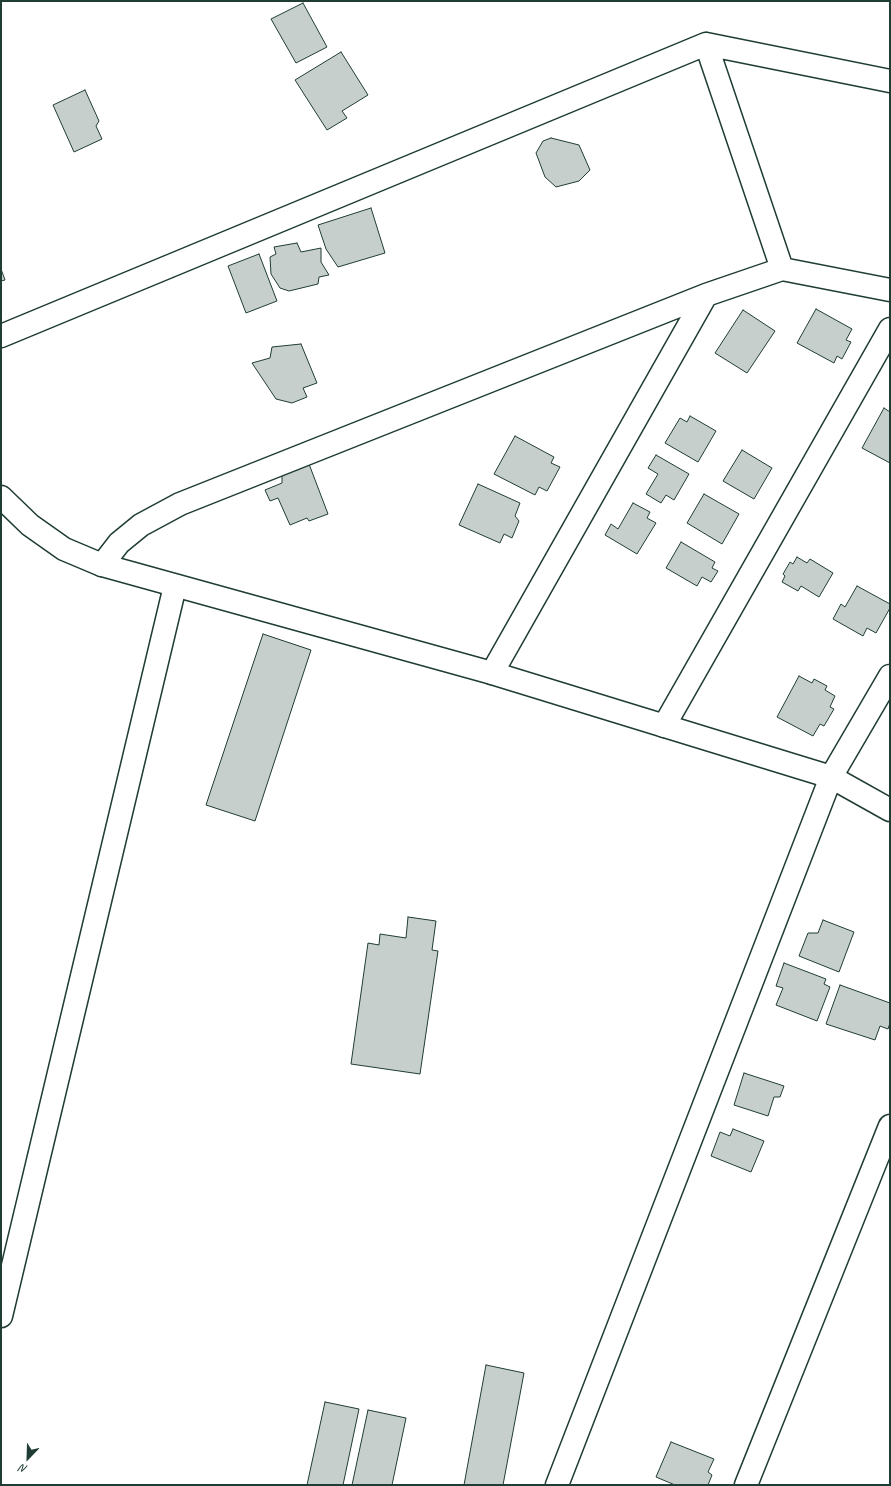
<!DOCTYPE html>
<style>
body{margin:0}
#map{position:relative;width:891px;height:1486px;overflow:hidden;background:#fff;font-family:Caveat,sans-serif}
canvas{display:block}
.frame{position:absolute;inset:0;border:2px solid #1f3d34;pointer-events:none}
.north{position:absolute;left:8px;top:1438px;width:40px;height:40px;-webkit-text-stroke:3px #fff;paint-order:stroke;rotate:203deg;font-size:11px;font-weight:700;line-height:16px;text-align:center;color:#1f3d34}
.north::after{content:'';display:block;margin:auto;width:14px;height:18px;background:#1f3d34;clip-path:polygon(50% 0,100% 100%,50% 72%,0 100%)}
</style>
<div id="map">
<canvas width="891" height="1486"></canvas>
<div class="frame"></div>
<div class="north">N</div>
</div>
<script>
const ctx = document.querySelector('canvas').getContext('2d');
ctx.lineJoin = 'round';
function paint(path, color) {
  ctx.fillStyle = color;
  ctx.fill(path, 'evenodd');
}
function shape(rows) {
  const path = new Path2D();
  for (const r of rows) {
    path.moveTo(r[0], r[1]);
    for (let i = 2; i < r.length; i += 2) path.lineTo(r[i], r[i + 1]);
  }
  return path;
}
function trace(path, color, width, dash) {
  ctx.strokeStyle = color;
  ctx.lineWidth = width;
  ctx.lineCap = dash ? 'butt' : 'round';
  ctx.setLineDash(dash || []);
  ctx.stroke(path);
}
const building = shape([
 [303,3,327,47,296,63,271,19,303,3],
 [341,52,368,95,342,111,347,118,327,130,295,80,341,52],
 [85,90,99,121,96,126,102,139,74,152,53,105,85,90],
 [551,138,579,145,590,170,579,181,556,187,545,177,536,153,543,141,551,138],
 [371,208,385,253,338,267,326,249,318,225,371,208],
 [297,243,301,252,321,248,321,262,329,275,319,277,318,284,289,291,280,288,271,274,270,257,276,254,274,247,297,243],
 [259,254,277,301,246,313,228,266,259,254],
 [1,269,5,280,1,281,1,269],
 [816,309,852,329,846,340,851,342,842,359,837,356,834,363,797,343,816,309],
 [743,310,775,331,747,373,715,353,743,310],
 [301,344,317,383,303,388,307,397,292,403,276,399,252,363,270,358,272,347,301,344],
 [884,408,890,412,890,463,862,448,884,408],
 [690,416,716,431,698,462,665,443,680,418,687,422,690,416],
 [515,436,554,457,551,463,560,467,547,491,539,487,535,495,494,474,515,436],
 [742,450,772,468,754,499,723,481,742,450],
 [656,455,689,474,674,500,666,495,661,503,646,494,658,474,648,468,656,455],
 [309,464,328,514,309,521,307,518,290,525,278,498,270,501,265,490,282,483,282,474,309,464],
 [478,484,520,503,515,516,519,521,512,538,504,534,500,543,459,525,478,484],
 [704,494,739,514,722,544,687,523,704,494],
 [633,503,650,512,647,518,656,523,637,554,605,535,611,524,618,529,633,503],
 [681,542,715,562,712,568,718,571,711,582,702,577,697,586,666,568,681,542],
 [797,557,807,563,810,559,833,573,819,597,801,586,798,591,782,582,785,576,783,574,790,562,793,564,797,557],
 [857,586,890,604,890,608,876,633,867,628,863,636,833,619,841,604,845,607,857,586],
 [263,634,311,650,255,821,206,805,263,634],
 [799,676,812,683,814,679,827,686,825,690,835,696,830,707,834,709,824,726,820,724,813,736,777,717,799,676],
 [408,917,436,921,432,950,438,951,420,1074,351,1064,368,943,379,945,380,934,406,938,408,917],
 [823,920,854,932,839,972,799,956,808,933,818,933,823,920],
 [784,963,826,979,824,984,830,987,817,1021,776,1005,783,988,776,986,784,963],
 [840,985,890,1003,890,1023,888,1029,880,1026,875,1040,826,1024,840,985],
 [744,1073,784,1086,780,1097,774,1097,768,1116,734,1105,744,1073],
 [733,1129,764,1141,751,1172,711,1156,720,1132,730,1136,733,1129],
 [486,1365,524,1373,503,1485,464,1485,486,1365],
 [325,1402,359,1409,343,1485,307,1485,325,1402],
 [368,1410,406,1418,392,1485,352,1485,368,1410],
 [671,1442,714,1459,708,1472,712,1475,708,1485,675,1485,656,1477,671,1442]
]);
const minor = shape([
 [706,44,782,269],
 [1,336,706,44,890,81],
 [102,565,119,543,141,525,180,504,706,295,782,269,890,290],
 [492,673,706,295],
 [664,726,890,329],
 [1,1316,175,586],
 [557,1485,831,777,890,676],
 [746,1485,890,1126]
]);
const tertiary = shape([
 [1,497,30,525,64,549,102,565,492,673,831,777,890,810]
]);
paint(building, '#c7cfcc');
trace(building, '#1f3d34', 1);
trace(minor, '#1f3d34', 25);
trace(tertiary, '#1f3d34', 25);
trace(minor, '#fff', 22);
trace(tertiary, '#fff', 22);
</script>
